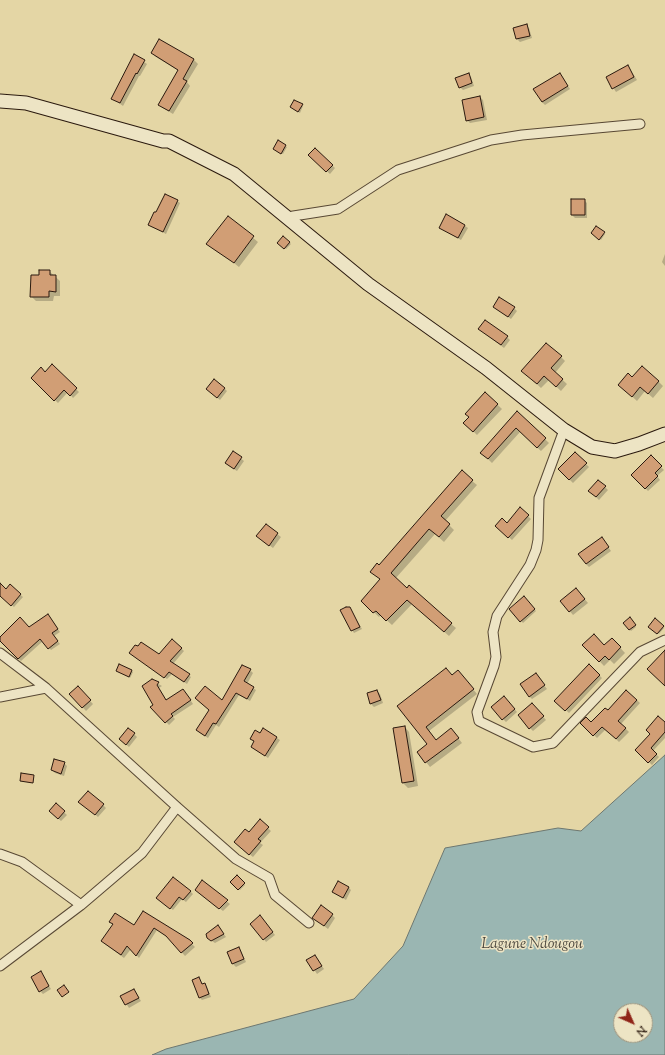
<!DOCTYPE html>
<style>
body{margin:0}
#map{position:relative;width:665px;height:1055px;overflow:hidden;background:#e4d6a5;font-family:"Sorts Mill Goudy",serif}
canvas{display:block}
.north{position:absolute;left:613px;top:1003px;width:40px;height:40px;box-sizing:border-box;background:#ede4c4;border:1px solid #9f937b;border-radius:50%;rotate:135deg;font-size:11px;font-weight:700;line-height:16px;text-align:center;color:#2a190e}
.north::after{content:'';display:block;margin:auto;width:14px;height:18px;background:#8f2418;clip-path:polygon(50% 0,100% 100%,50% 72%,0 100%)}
</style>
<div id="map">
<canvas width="665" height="1055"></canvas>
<div class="north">N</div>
</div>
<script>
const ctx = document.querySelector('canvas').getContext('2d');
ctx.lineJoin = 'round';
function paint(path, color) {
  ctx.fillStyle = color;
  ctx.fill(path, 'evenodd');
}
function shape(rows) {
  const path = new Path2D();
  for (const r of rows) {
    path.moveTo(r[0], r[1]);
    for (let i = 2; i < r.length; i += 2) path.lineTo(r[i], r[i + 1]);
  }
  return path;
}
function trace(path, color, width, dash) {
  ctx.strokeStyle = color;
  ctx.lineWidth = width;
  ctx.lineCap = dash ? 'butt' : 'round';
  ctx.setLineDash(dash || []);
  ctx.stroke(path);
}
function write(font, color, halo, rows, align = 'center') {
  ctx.font = font + ' "Sorts Mill Goudy",serif';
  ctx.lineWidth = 3;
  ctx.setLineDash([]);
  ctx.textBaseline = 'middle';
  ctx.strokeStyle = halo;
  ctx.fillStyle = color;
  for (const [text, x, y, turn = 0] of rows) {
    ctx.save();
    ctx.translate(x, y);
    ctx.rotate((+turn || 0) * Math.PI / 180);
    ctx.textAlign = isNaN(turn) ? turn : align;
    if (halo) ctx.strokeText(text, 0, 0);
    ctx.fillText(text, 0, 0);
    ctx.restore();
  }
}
const water = shape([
 [665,755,665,1055,152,1055,166,1049,354,999,403,946,445,848,558,828,581,831,665,755],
 [621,1011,645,1011,645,1035,621,1035,621,1011]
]);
const shadow = shape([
 [526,25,529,28,532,38,520,42,517,39,514,29],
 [160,40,194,60,198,64,187,82,190,86,173,114,163,108,159,104,179,71,156,57,152,53],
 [134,55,147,64,140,76,139,76,123,106,112,98],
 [628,66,637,80,616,92,607,78],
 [468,74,471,77,474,86,463,90,460,87],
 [562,77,570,89,545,105,542,102],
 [480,97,483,100,487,120,470,123,467,120],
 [302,105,303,106,300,113,292,108],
 [278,142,287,147,283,154,275,150],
 [315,150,335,168,330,174,309,155],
 [584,200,587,203,587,218,575,218,572,215],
 [177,201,180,203,166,234,149,225],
 [228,217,258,242,239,267,221,253,220,254,212,248],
 [465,226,468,228,461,240,443,230,440,228],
 [597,227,605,234,601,240,592,233],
 [283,237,291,244,286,249,278,243],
 [665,254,665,266,662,262],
 [49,271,60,281,60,296,54,296,53,301,36,301,31,296,40,276],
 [494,307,514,308,517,311,511,319],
 [483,332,507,337,510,340,504,348],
 [561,357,565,361,555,373,567,384,561,391,549,380,541,388,527,375],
 [52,366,79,392,73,398,68,392,58,403,32,378,45,373],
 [632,378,658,381,663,386,653,398,645,391,637,401,624,389],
 [224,388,227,391,220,400,210,392],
 [485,393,502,409,477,435,465,423,470,417],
 [517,412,549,443,541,451,520,432,492,463,482,453],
 [233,452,244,461,237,471,229,466],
 [575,453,589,467,573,483,559,469],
 [651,457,664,470,657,476,660,480,648,491,632,475],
 [472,481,477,485,445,521,454,530,444,542,435,534,395,579,456,628,449,636,412,604,392,625,381,615,379,617,362,601,381,580,377,576,379,566],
 [599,481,608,490,599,500,590,491],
 [520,509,531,519,512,540,497,526,507,524],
 [266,525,281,537,273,548,261,539],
 [604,541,611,551,589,567,586,564],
 [0,584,6,590,10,586,23,597,14,607,0,595],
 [576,589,588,603,573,615,561,601],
 [524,598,536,611,523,623,510,609],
 [349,608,362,629,354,633,341,611],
 [50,618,60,632,54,636,60,644,51,650,43,641,21,661,8,648,29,628],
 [630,619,636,627,631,631,624,623],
 [655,620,664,628,659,634,650,627],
 [612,639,625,653,614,664,610,660,604,666,584,645,605,646],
 [172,640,184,651,173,664,191,677,187,684,172,674,167,679,133,655,159,655],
 [589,665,602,678,569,713,556,701],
 [250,670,253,673,247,684,256,690,250,701,239,695,219,727,216,725,208,738,200,733,222,702],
 [117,671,132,671,133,672,130,678],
 [458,671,477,694,429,731,436,741,455,734,462,743,430,767,418,752,428,744,399,706],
 [538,677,547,689,532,699,529,696],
 [152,680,162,686,159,688,167,701,186,693,193,704,173,717,175,719,169,725,152,707,155,705],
 [78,688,93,704,86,711,71,694],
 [377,691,380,694,383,703,374,707,371,704,368,694],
 [627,691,640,703,621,724,629,732,619,742,606,729,597,738,582,723,591,723,608,712],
 [507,700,517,712,506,722,503,719],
 [535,707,546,720,533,731,530,728],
 [665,724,665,738,653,751,659,757,652,765,636,750],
 [405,727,409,732,418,786,408,788,403,783,394,729],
 [263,729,280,740,268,758,252,747,255,742,251,739,260,734],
 [134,734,137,737,129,747,123,742],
 [64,763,67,766,64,776,55,773,52,770],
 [33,776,34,777,33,783,21,781],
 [83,804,103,805,106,808,98,817],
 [56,805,67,815,61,821,50,811],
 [260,821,271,831,260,843,263,845,253,857,238,845],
 [237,877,245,885,240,890,232,882],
 [203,882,230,904,223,911,199,893],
 [348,887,351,890,346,900,333,892],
 [190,891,193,894,186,902,182,899,173,910,160,900],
 [143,912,189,941,195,947,185,956,169,938,157,930,139,958,131,949,124,958,105,944,114,925,111,922,134,926],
 [332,915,335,918,328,929,316,920],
 [263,920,275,935,266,942,264,939],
 [218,926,226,937,215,943,212,941],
 [239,948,241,951,246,962,236,967,233,964,228,952],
 [315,956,324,969,317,974,308,960],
 [41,973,51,989,43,994,40,991],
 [199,978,203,985,205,984,207,987,211,997,202,1000,200,998,193,981],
 [134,990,141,1001,129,1008,122,997]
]);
const building = shape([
 [527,24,530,36,516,39,513,28,527,24],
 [159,39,194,59,183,79,187,81,169,111,158,105,178,70,151,53,159,39],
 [134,54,145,60,137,74,136,73,120,103,111,99,134,54],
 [628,65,634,77,612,89,606,77,628,65],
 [469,73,472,83,459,88,455,78,469,73],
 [560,73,568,86,542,102,533,89,560,73],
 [480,96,484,117,466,121,462,100,480,96],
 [294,100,303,104,298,112,290,107,294,100],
 [278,140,286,145,281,154,273,149,278,140],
 [315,148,333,165,326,172,308,155,315,148],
 [165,194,178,200,163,232,148,225,154,212,156,212,165,194],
 [571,199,585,199,585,215,571,215,571,199],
 [446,214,465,225,458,238,439,228,446,214],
 [228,216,254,236,234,263,206,244,228,216],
 [596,226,605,232,599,240,591,233,596,226],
 [283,236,290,242,284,249,277,243,283,236],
 [39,270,50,270,50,275,56,275,56,292,49,291,49,297,30,297,31,275,39,275,39,270],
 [499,297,515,307,508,317,493,307,499,297],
 [485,320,508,336,501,345,478,329,485,320],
 [546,343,562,356,551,368,563,379,556,387,544,376,537,384,521,371,546,343],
 [52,364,77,388,70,396,64,390,54,401,31,378,41,367,45,372,52,364],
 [642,366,659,381,648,394,640,387,632,397,618,385,628,373,632,377,642,366],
 [214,379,225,388,217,398,206,389,214,379],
 [485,392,498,404,473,432,463,423,469,417,465,414,485,392],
 [517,411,546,438,537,448,516,428,488,459,480,453,517,411],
 [233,451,242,457,234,469,225,463,233,451],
 [575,452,587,463,569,480,558,469,575,452],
 [651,455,662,466,655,473,658,476,645,489,631,475,651,455],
 [462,470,473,480,441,516,450,524,439,537,429,529,391,573,407,588,409,585,452,623,444,632,407,600,386,621,376,611,373,613,361,601,380,579,370,572,377,563,379,565,462,470],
 [598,480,606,486,596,497,588,491,598,480],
 [520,507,529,515,508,538,495,526,502,518,507,523,520,507],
 [266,524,278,533,269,546,256,536,266,524],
 [602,537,609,547,586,564,578,554,602,537],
 [0,583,6,589,10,584,21,594,11,606,0,596,0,583],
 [576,588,585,599,569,612,560,601,576,588],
 [524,596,535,609,520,622,509,609,524,596],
 [346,607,350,607,360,627,351,631,340,610,346,607],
 [48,614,58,629,52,633,58,641,48,649,40,639,18,659,0,641,0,637,20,617,29,627,48,614],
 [630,617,636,625,629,630,623,623,630,617],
 [655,618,664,626,657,634,648,627,655,618],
 [594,634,604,645,612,638,621,647,609,660,605,656,599,662,582,645,594,634],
 [172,639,182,648,170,661,190,674,184,682,169,672,164,678,129,653,135,645,138,646,141,642,159,654,172,639],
 [665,650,665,686,647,669,665,650],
 [119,664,132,670,129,677,116,671,119,664],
 [589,664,600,675,565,711,554,701,589,664],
 [242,665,251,669,244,681,254,687,247,699,236,693,216,724,213,723,205,736,196,730,209,710,195,698,205,686,222,700,242,665],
 [446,668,452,675,458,670,474,689,426,727,436,740,451,728,459,738,425,763,417,752,427,744,397,706,446,668],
 [536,673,545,685,529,697,520,684,536,673],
 [152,679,159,682,157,685,166,700,183,689,191,700,171,714,173,716,165,723,150,707,153,705,142,686,152,679],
 [78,686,91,700,82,708,69,694,78,686],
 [377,690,381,700,370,704,367,693,377,690],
 [626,690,637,700,618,721,626,728,616,739,602,727,593,736,580,723,586,717,591,722,605,708,608,710,626,690],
 [504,696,515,709,502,720,491,707,504,696],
 [532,703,544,716,529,729,518,715,532,703],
 [658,716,665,722,665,732,651,748,657,754,648,763,635,750,650,734,646,730,658,716],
 [405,726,414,781,402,783,393,728,405,726],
 [128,728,135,733,126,745,119,739,128,728],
 [263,728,277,737,265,756,251,747,254,741,250,739,255,730,260,733,263,728],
 [54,759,65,762,61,774,51,770,54,759],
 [21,773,34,775,33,783,20,781,21,773],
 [88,791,104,804,95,815,78,802,88,791],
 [56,803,65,811,58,819,49,811,56,803],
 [260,819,269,827,258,839,261,841,249,855,234,842,245,829,249,832,260,819],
 [237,875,245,883,238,890,230,882,237,875],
 [173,877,191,891,183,900,179,897,170,909,156,898,173,877],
 [202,880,228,900,219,909,195,890,202,880],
 [338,881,349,887,343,898,332,892,338,881],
 [321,905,333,914,324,926,312,918,321,905],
 [143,911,190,940,193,943,181,953,166,936,154,928,136,956,127,946,121,955,101,941,113,924,109,922,115,913,134,925,143,911],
 [260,915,273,932,263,940,250,924,260,915],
 [218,925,224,934,211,941,207,938,206,934,218,925],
 [239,947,244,959,232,964,227,952,239,947],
 [315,955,322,966,313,971,306,960,315,955],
 [41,971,49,986,39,992,31,977,41,971],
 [199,977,202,984,205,983,209,994,199,998,192,980,199,977],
 [64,985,69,992,62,997,57,990,64,985],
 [134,989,139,998,125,1005,120,996,134,989]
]);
const street = shape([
 [287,217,338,209,398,170,491,140,522,135,640,124],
 [564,430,539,498,538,540,536,550,530,565,497,616,493,632,496,657,494,666,477,712,479,721,533,747,553,743,640,652,665,640],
 [0,653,46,688,177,807,236,859,269,878,275,895,309,923],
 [0,697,46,688],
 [0,854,22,862,81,905],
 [0,966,81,905,142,853,177,807]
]);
const secondary = shape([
 [0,101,26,103,163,141,169,141,234,174,368,284,486,368,564,430,592,447,615,451,639,444,665,434]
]);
const waterNames = [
 ["Lagune Ndougou",532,945]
];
paint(water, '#9ab6b2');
trace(water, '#6d7770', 1);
paint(shadow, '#0003');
paint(building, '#d19e75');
trace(building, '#2a190e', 1);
trace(street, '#584834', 11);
trace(secondary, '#2a190e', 15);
trace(street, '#ede4c4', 9);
trace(secondary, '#ede4c4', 13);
write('italic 15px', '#4c483f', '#ede4c4', waterNames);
</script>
